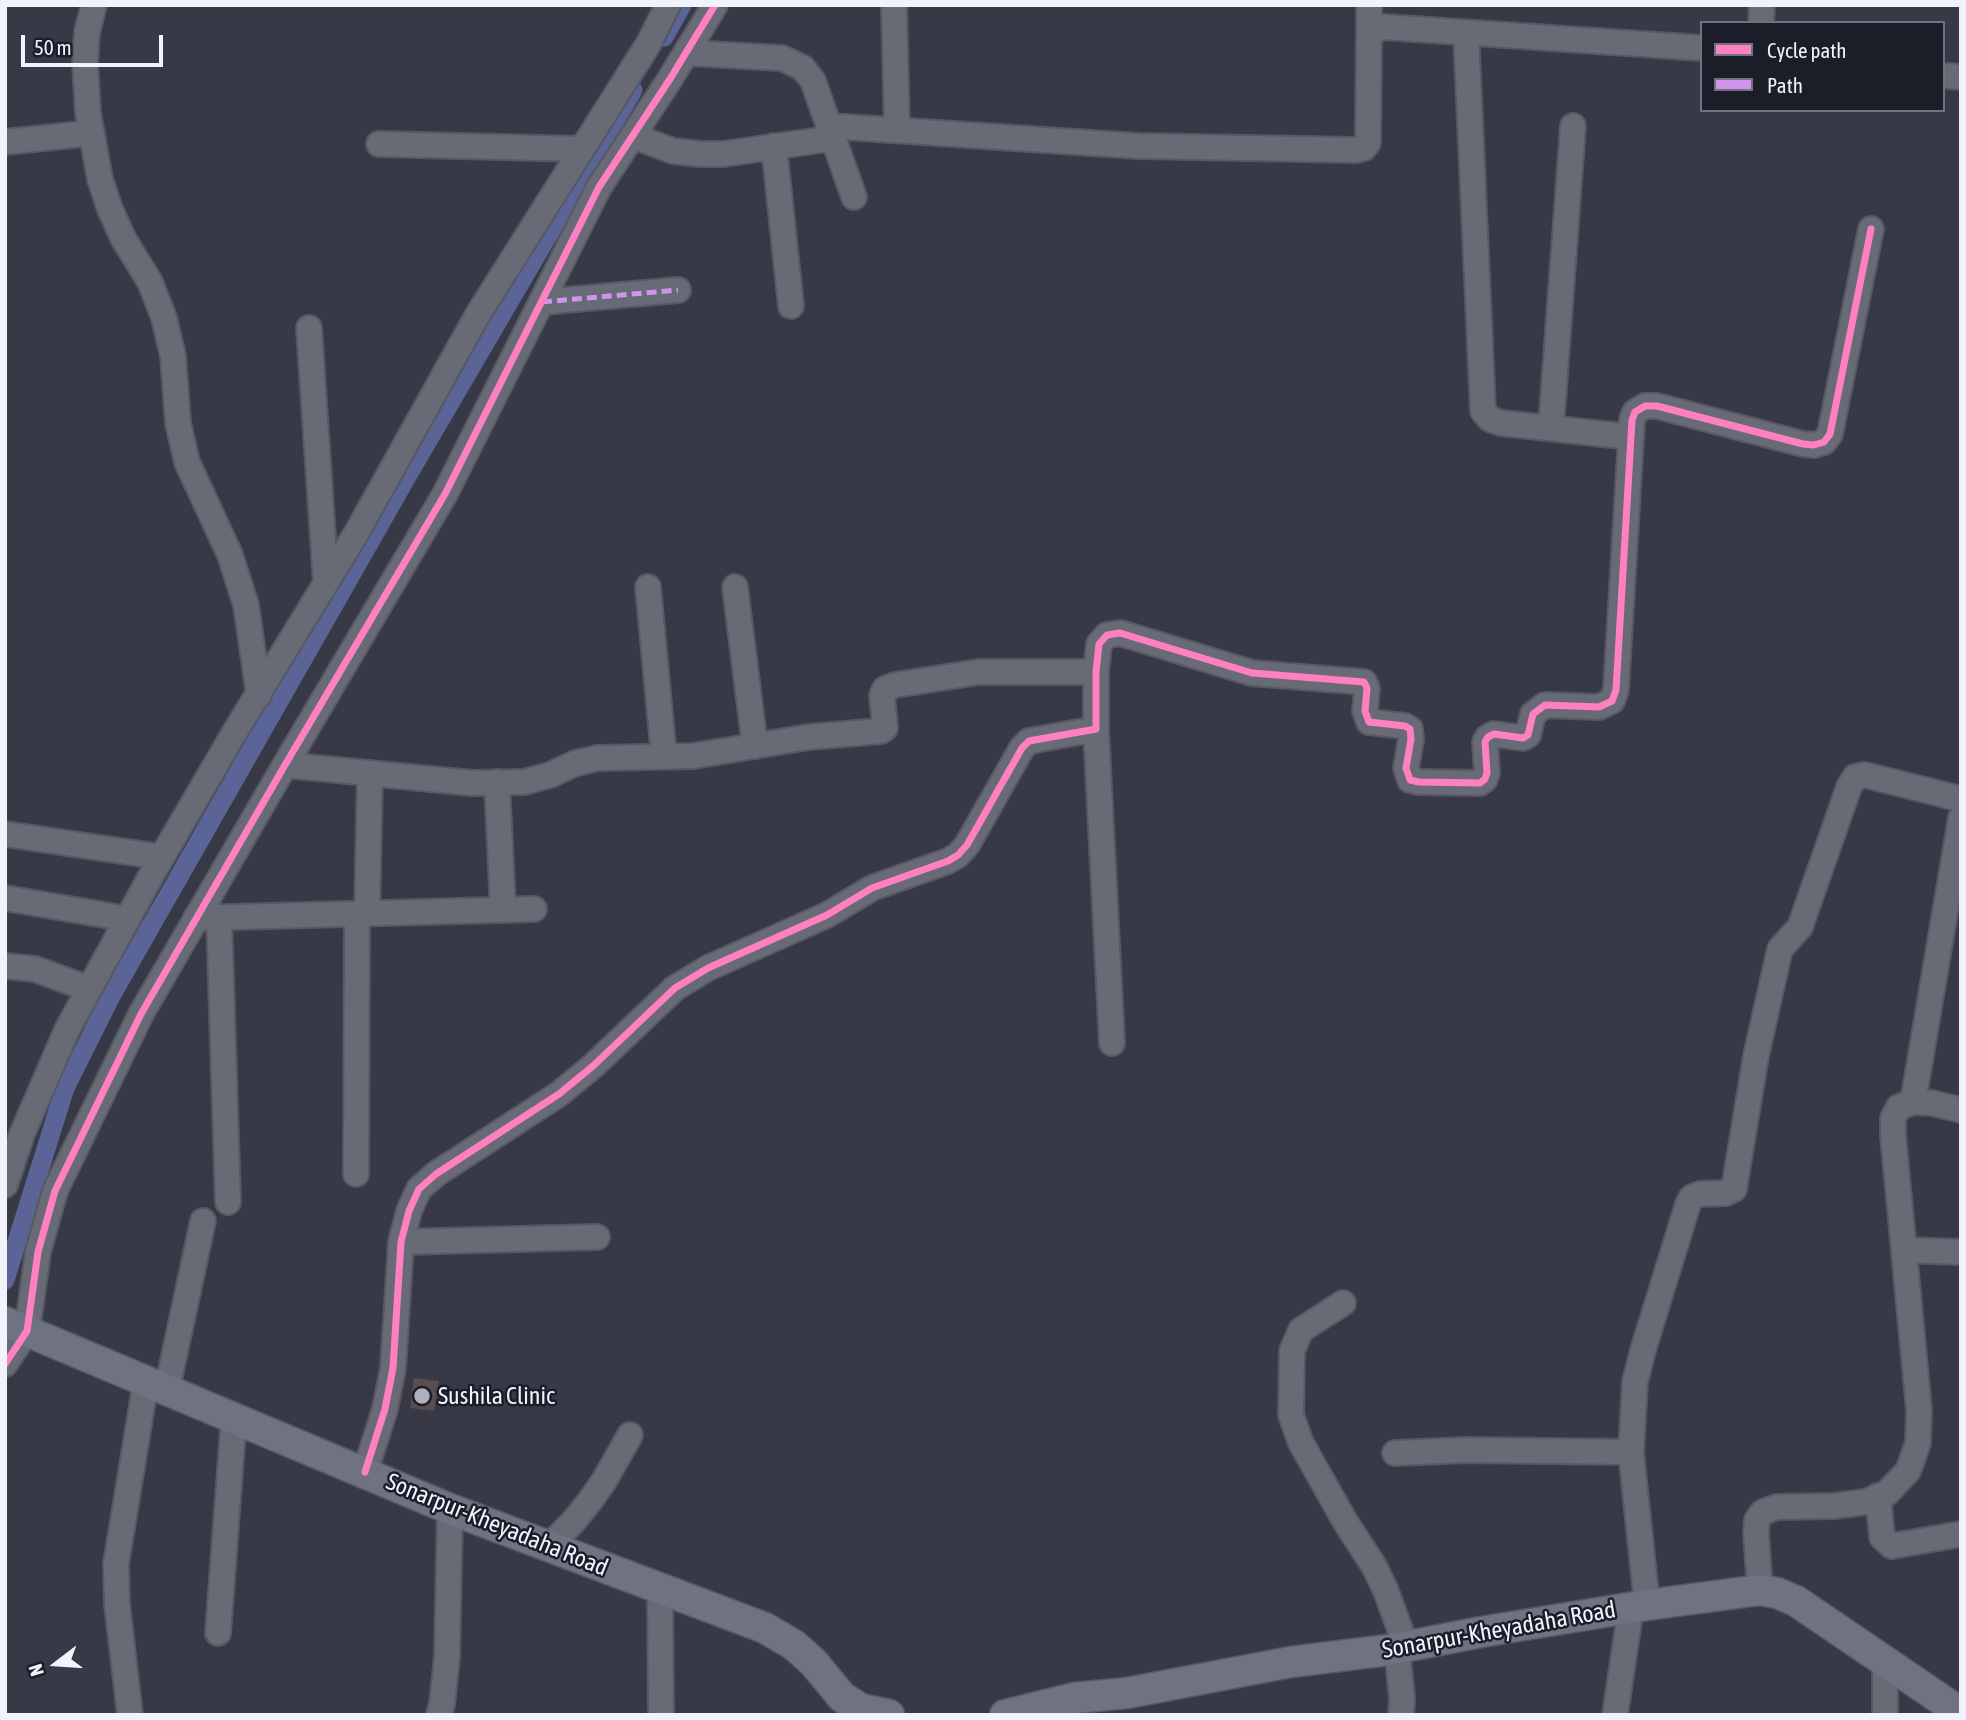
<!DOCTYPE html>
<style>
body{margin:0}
#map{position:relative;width:1966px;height:1720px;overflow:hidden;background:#373947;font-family:"Asap Condensed",sans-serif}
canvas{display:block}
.frame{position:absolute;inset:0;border:7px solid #f0f2fc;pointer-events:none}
.legend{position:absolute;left:1700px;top:21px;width:245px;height:91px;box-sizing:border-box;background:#1b1d28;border:2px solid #70727d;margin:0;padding:9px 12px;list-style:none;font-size:21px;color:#f0f2fc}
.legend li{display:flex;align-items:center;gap:14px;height:35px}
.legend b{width:35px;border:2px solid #70727d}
.north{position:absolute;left:21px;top:1629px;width:70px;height:70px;-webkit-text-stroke:5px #1b1d28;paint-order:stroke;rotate:253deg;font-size:19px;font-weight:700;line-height:28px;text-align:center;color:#f0f2fc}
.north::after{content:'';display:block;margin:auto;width:24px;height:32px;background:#f0f2fc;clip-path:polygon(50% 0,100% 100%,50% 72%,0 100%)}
.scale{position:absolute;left:21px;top:35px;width:142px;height:32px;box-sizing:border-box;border:4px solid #f0f2fc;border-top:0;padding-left:9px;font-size:21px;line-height:24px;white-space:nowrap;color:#f0f2fc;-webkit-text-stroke:5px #1b1d28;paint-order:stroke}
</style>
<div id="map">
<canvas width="1966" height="1720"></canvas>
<div class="frame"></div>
<ul class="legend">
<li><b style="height:9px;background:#ff80c0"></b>Cycle path</li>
<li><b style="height:9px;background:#d193ec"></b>Path</li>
</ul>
<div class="north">N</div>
<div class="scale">50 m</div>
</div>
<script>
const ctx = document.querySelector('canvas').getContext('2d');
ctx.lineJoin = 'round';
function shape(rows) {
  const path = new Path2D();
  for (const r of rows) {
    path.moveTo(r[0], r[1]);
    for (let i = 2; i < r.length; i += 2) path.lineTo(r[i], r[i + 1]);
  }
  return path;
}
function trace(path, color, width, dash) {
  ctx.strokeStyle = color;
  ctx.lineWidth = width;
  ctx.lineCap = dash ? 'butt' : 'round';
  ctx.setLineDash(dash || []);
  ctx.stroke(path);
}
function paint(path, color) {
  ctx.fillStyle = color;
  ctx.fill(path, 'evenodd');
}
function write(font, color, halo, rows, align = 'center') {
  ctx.font = font + ' "Asap Condensed",sans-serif';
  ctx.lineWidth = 5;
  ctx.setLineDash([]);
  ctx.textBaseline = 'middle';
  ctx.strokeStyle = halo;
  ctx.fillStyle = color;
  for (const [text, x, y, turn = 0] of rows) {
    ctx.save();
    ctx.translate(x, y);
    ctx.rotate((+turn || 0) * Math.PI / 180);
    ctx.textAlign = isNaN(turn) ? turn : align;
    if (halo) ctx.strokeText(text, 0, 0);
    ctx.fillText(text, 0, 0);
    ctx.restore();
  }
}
const canal = shape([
 [664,37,682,5],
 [5,1280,65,1088,111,996,409,473,633,90]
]);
const building = shape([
 [414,1378,439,1381,434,1411,410,1408]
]);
const minor = shape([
 [94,5,87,32,85,63,88,113,100,179,110,209,123,238,150,282,164,318,173,356,178,423,187,462,230,555,246,605,259,695],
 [894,5,897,130],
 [1369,5,1369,36],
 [1761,23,1762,5],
 [1466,33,1483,411,1490,419,1501,423,1631,437],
 [687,53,782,58,803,68,813,81,854,197],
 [1949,76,1961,77],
 [830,126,1138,146,1356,150,1364,148,1368,143,1369,36,1375,30,1384,27,1702,48],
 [633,136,673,151,700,154,724,154,834,138],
 [5,142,92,133],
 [379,144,582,149],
 [774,146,791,306],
 [542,302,678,290],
 [309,328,326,583],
 [1551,428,1573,126],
 [648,587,664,757],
 [735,587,755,746],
 [1096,729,1112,1043],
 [285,765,472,783,524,782,550,775,576,763,598,758,693,756,809,737,881,731,885,728,882,695,885,689,895,685,979,672,1096,672],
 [497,782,503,910],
 [5,834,162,857],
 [5,898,128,919],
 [367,914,370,774],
 [219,917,228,1202],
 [196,918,534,909],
 [5,966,35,969,89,989],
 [1913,1102,1961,818],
 [356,1174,357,914],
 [5,1185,22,1134,67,1030,152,874,236,730,356,534,477,316,649,43,668,5],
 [401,1242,597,1237],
 [1904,1250,1961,1252],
 [1343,1303,1301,1330,1292,1351,1291,1415,1301,1443,1346,1523,1374,1566,1386,1591,1406,1646],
 [5,1364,27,1331,38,1252,55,1191,141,1014,285,765,445,494,599,187,670,79,715,5],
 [167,1389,203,1221],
 [1395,1453,1465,1450,1631,1452],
 [365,1472,385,1409,393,1368,401,1242,409,1211,419,1189,436,1174,559,1094,593,1066,675,988,708,968,827,915,872,888,948,861,958,855,967,845,1022,748,1029,741,1096,729,1096,672,1099,644,1107,635,1120,633,1252,673,1364,682,1367,688,1365,711,1369,722,1405,726,1410,729,1411,739,1406,768,1410,780,1419,782,1480,783,1485,779,1487,773,1485,742,1488,737,1494,734,1523,738,1528,735,1533,714,1545,705,1599,707,1612,701,1616,690,1632,420,1635,412,1645,406,1657,406,1803,444,1814,445,1824,442,1830,434,1871,229],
 [1878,1496,1882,1537,1892,1546,1961,1534],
 [549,1546,573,1522,590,1501,604,1481,630,1435],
 [660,1589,661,1715],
 [1760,1590,1756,1533,1757,1520,1763,1512,1777,1507,1834,1506,1865,1502,1887,1493,1908,1471,1918,1443,1919,1410,1893,1135,1893,1118,1899,1107,1913,1102,1932,1103,1961,1110],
 [1647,1605,1631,1452,1635,1382,1643,1350,1688,1204,1692,1197,1700,1194,1726,1193,1734,1189,1756,1056,1780,949,1800,927,1849,787,1855,777,1865,775,1961,799],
 [218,1633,234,1416],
 [1397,1648,1402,1699,1401,1715],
 [130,1715,117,1604,116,1564,146,1381],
 [439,1715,442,1704,447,1657,450,1509],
 [1615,1715,1631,1607],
 [1885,1715,1885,1663]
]);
const major = shape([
 [5,1322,450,1509,765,1628,794,1645,814,1663,842,1697,861,1709,889,1715],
 [1005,1715,1074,1698,1127,1693,1291,1662,1388,1650,1481,1632,1647,1605,1760,1590,1777,1593,1796,1601,1961,1713]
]);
const quiet = shape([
 [542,302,678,290]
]);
const cycleway = shape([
 [5,1364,27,1331,38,1252,55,1191,141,1014,285,765,445,494,599,187,670,79,715,5],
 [365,1472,385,1409,393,1368,401,1242,409,1211,419,1189,436,1174,559,1094,593,1066,675,988,708,968,827,915,872,888,948,861,958,855,967,845,1022,748,1029,741,1096,729,1096,672,1099,644,1107,635,1120,633,1252,673,1364,682,1367,688,1365,711,1369,722,1405,726,1410,729,1411,739,1406,768,1410,780,1419,782,1480,783,1485,779,1487,773,1485,742,1488,737,1494,734,1523,738,1528,735,1533,714,1545,705,1599,707,1612,701,1616,690,1632,420,1635,412,1645,406,1657,406,1803,444,1814,445,1824,442,1830,434,1871,229]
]);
const markers = [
 [422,1396,9,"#afb1bd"]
];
const poiNames = [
 ["Sushila Clinic",438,1396]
];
const streetNames = [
 ["Sonarpur-Kheyadaha Road",497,1525,22],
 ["Sonarpur-Kheyadaha Road",1499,1630,-10]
];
trace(canal, '#5b6496', 19);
paint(building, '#584d50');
trace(minor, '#565862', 28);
trace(major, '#565862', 33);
trace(minor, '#686a76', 24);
trace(major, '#6f7280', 30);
trace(quiet, '#d193ec', 5, [10, 5]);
trace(cycleway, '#ff80c0', 7);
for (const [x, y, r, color] of markers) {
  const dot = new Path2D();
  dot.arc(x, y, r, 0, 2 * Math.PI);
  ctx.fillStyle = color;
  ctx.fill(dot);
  trace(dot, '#1b1d28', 2.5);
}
write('24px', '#f0f2fc', '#1b1d28', poiNames, 'left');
write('24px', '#f0f2fc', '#1b1d28', streetNames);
</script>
